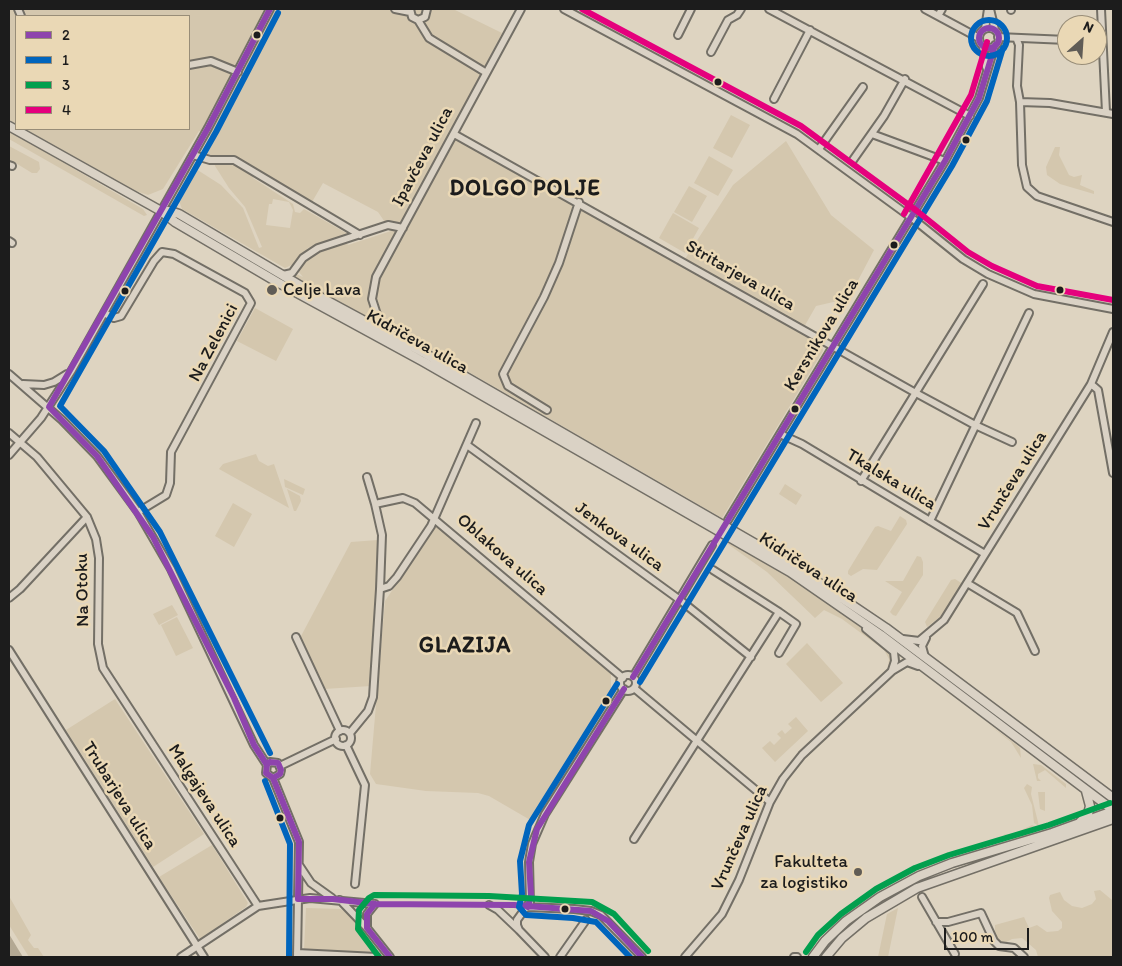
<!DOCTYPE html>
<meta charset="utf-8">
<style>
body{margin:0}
#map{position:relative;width:1122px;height:966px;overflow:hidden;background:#ded4c1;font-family:Itim,sans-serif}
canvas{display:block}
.frame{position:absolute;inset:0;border:10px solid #1c1c1c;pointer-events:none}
.legend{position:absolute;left:15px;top:15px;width:175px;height:115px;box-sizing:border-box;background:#ead8b5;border:1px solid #988d78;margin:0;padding:6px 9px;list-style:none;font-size:15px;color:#1c1c1c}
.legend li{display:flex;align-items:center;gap:10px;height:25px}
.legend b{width:25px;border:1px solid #988d78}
.north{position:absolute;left:1057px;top:15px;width:50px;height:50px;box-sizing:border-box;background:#ead8b5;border:1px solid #988d78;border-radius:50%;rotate:26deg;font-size:14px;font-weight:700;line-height:20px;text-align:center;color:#1c1c1c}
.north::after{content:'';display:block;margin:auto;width:18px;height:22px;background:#605c56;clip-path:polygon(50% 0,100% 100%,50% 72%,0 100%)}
.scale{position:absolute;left:944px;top:928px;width:85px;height:22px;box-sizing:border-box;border:2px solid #1c1c1c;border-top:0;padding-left:6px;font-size:15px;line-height:18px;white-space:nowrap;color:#1c1c1c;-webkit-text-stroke:4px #ead8b5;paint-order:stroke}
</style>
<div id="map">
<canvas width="1122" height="966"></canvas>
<div class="frame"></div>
<ul class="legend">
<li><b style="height:6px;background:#8e44ad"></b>2</li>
<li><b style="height:6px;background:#0065bd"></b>1</li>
<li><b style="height:6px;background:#019f4e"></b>3</li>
<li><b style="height:6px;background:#e5007d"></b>4</li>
</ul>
<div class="north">N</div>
<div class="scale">100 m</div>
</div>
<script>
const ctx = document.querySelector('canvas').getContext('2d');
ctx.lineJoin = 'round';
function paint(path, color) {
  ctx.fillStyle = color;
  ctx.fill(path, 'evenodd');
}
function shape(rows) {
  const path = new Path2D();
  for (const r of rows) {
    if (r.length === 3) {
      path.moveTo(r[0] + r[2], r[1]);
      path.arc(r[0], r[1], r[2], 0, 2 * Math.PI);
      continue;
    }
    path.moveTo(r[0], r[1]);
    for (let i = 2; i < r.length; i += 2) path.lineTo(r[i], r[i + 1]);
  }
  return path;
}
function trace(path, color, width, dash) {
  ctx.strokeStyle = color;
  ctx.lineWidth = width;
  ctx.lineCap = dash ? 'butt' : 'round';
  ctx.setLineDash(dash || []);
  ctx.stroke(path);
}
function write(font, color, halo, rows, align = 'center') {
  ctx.font = font + ' Itim,sans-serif';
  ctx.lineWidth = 5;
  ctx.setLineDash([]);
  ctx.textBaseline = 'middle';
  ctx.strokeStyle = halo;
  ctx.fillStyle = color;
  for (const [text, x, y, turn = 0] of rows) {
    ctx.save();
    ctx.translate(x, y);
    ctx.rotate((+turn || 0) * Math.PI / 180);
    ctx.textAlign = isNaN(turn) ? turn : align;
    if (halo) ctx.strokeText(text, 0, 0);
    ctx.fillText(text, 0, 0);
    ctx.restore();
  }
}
const built = shape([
 [9,9,453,9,502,33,450,132,685,259,733,185,786,141,831,215,874,250,853,290,842,300,816,306,804,327,821,337,823,351,722,518,427,348,294,278,293,274,296,274,303,277,298,271,306,259,314,252,346,242,348,245,391,231,378,212,323,183,312,202,232,155,229,159,252,172,253,178,293,204,295,212,300,213,304,209,348,234,308,248,294,264,285,268,182,209,179,201,196,169,221,185,243,208,259,248,262,247,245,207,229,188,215,166,214,161,205,157,212,137,199,131,163,189,148,195,136,191,25,129,189,129,189,16,16,16,16,124,9,120],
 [273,199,289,202,293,210,290,228,266,225,269,204,272,204],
 [731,115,750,125,732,158,713,148],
 [9,131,143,209,147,215,144,216,9,139],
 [9,146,39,162,40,169,37,173,32,173,9,159],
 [1055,147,1060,147,1059,155,1069,175,1074,177,1082,175,1080,185,1094,191,1094,194,1060,184,1047,175,1046,167],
 [709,156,733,170,718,196,694,183],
 [689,186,707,196,692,222,674,212],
 [673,213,699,228,685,253,659,238],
 [255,308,293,329,276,361,237,341],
 [256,454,259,461,268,466,274,464,289,508,219,469,223,464],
 [284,479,305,489,303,495,285,487],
 [785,484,802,495,796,505,779,494],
 [287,489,300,496,301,501,296,511,294,511],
 [233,503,252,514,234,547,215,536],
 [900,516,906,520,907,524,877,570,863,569,851,576,848,574,848,571,875,527,878,526,891,531],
 [437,524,611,673,611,697,542,814,532,821,489,796,478,793,426,791,376,784,370,774,385,601],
 [726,538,829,602,888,648,894,658,891,667,888,667,889,659,884,650,842,619,824,610,815,618,767,572,725,542],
 [378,540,371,686,324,689,300,638,351,542],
 [917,556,921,557,923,562,923,575,896,616,893,615,890,612,902,592,885,581,903,581],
 [955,579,963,584,962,588,941,616,927,627,925,622,951,580],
 [172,605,178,615,159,625,153,614],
 [177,617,193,648,176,656,161,625],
 [807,643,843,683,821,702,786,664],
 [115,699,204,834,153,867,66,730],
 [796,717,808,731,775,762,762,748,770,741,774,745,781,738,777,734,782,730,785,734,792,728,788,724],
 [988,724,1017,745,1020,748,1021,758,1011,742],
 [1033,764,1041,765,1066,784,1066,788,1045,770,1038,774,1038,778,1041,781,1037,781],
 [1027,784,1032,787,1031,794,1039,826,1034,823,1032,805,1024,788],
 [1038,792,1045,792,1045,811,1040,809],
 [1032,825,1038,828,1035,833,1015,839,1008,839,1004,834,1011,835],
 [212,845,248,903,246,907,200,939,159,877],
 [1100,890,1112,900,1113,957,1038,957,1036,950,1022,938,1012,939,1003,944,998,942,995,934,995,925,1024,917,1029,928,1037,925,1047,932,1058,931,1062,928,1062,922,1052,911,1049,898,1050,895,1060,892,1064,900,1072,906,1082,908,1092,904,1096,899,1094,891],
 [9,896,31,935,28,940,34,948,38,948,44,957,29,957,9,925],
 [306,908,341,909,355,920,379,952,304,950],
 [898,908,888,957,878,957,887,914]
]);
const water = shape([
 [9,934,18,949,23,957,9,957]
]);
const minorTunnel = shape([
 [712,545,722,529]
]);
const minor = shape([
 [18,9,21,16],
 [395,9,410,12],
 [410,9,412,17,418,20,425,17,427,9],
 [564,9,797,134,912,218,963,259,988,274,1034,294,1113,309],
 [769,9,970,116],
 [925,9,979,38],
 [990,9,995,30],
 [1011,9,1011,10],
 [1101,9,1106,112],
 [938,16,942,9],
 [418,20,429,38,485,72],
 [989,38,10],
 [985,29,988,9],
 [678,35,691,9],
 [998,37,1067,40],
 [1017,40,1019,45,1017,86,1020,102,1022,165,1027,187,1037,196,1113,222],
 [983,46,986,67],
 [711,52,728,20,737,15,741,9],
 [189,65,211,61,238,72],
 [774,99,810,30],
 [1020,102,1050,103,1113,114],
 [454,134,914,392,975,425,1012,442],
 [872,134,945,161],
 [819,149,863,87],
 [193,155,210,160,234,160,360,235],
 [853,160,884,116,905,79],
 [9,165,12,166],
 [9,241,12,243],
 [283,275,292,273,303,258,318,248,388,225,403,228],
 [104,313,114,318,121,316,154,261,162,252,174,254,245,293,251,303,171,452,170,483,166,495,138,512],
 [382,330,372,299,376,277,521,9],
 [9,374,62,420,97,456,138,512,171,569,254,745,267,765,266,773,273,778,280,774,281,770,278,763,270,762,267,765],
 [23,384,44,385,54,382,67,374],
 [1091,384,1098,390,1113,473],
 [547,410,508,386,503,374,544,297,559,263,579,202],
 [9,433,37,457,87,517,96,539,99,558,98,644,103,668,258,906,310,898,375,904],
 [780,434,802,444,985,554],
 [467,445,680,600,751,657],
 [9,455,41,418,72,370,208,128,270,9],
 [367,477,375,504,403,498,415,503,623,678],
 [861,481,983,284],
 [375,504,382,535,380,589,389,586,397,577,431,526,476,423],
 [728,520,945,161,979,98,995,45],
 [930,521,1029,313],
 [713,570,779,612],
 [967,583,1017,613,1035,651],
 [9,598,20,589,87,517],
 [866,629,894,652,895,661,892,670],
 [296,637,340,731],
 [903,639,919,641,944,620,1091,384,1113,332],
 [9,650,204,957],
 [925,657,922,646,926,638],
 [628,683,8],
 [633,677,712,545],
 [634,688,770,802],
 [343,738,8],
 [350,733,368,711,373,697,380,589],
 [346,745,365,785,355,884],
 [280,766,336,739],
 [273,778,299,842,297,957],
 [634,839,779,612,796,624,779,653],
 [299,865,311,883,332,898],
 [922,897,955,954],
 [340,900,367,928,390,957],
 [489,905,498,910,519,930],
 [528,907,574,909,591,911,601,915,642,957],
 [936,922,948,922,981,913,994,941,999,946,1014,948,1024,957],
 [367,928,367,914,375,904],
 [297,953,377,957],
 [181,957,258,906],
 [545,957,519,930,517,925,517,920,530,902,529,862,532,844,545,814,624,689],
 [560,957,586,920],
 [685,957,722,914,739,880,770,802,783,779,802,755,892,671,907,662,918,666],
 [794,957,797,957]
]);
const major = shape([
 [9,126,161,211,175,222,277,282,422,361,790,572,881,635,1113,810],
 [161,211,170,211,179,214,311,292,426,354,794,566,886,628,1113,798],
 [1080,822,1088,814,1090,806,1086,791],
 [813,957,825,941,846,921,880,897,919,876,952,863,1052,833,1113,811],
 [826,957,842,938,866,918,917,888,1113,819]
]);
const bus1 = shape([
 [989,38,10],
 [633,677,945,161,979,98,995,45],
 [270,762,278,763,281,770,280,774,273,778,266,773,267,765,270,762],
 [267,765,254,745,234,698,153,537,97,456,49,407,208,128,270,9],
 [273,778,299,842,298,899,333,899,375,904,514,905,591,911,608,921,642,957],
 [375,904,367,914,367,928,390,957],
 [528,907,531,895,529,862,537,829,624,689]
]);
const bus2 = shape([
 [989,38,18],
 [640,682,952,166,987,101,1003,48],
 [617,684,529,825,520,861,522,894,519,907,526,915,573,918,596,922,630,957],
 [270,753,160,532,104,451,60,406,216,132,278,13],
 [265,781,290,844,289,957]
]);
const bus3 = shape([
 [806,952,818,935,841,914,876,889,915,868,949,855,1049,825,1110,803],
 [379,957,358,929,359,910,369,898,374,895,489,896,592,902,614,914,648,951]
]);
const bus4 = shape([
 [582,9,801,126,917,211,968,252,992,266,1037,286,1113,300],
 [904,214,971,95,987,42]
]);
const markers = [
 [257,35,4.5,"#1c1c1c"],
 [718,82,4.5,"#1c1c1c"],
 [966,140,4.5,"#1c1c1c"],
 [894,245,4.5,"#1c1c1c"],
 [272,290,6,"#605c56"],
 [1060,290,4.5,"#1c1c1c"],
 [125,291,4.5,"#1c1c1c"],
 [795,409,4.5,"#1c1c1c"],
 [606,701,4.5,"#1c1c1c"],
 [280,818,4.5,"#1c1c1c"],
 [858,872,5,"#605c56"],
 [565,909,4.5,"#1c1c1c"]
];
const streetNames = [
 ["Ipavčeva ulica",423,157,-62],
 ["Stritarjeva ulica",740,276,30],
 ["Kersnikova ulica",822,335,-59],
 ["Kidričeva ulica",417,342,29],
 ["Na Zelenici",214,343,-62],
 ["Tkalska ulica",891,480,31],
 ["Vrunčeva ulica",1013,481,-58],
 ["Jenkova ulica",619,537,36],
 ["Oblakova ulica",502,555,41],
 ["Kidričeva ulica",808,568,33],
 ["Na Otoku",83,590,-91],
 ["Trubarjeva ulica",119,796,58],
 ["Malgajeva ulica",204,796,57],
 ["Vrunčeva ulica",740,838,-66]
];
const poiNames = [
 ["Celje Lava",283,290],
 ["Fakulteta",848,862,"right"],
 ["za logistiko",848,883,"right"]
];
const districtNames = [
 ["DOLGO POLJE",525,189],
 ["GLAZIJA",465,646]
];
paint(built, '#d4c7ae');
paint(water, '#b3a893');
trace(minorTunnel, '#b7afa0', 6, [6, 3]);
trace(minor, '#736f66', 10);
trace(major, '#736f66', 11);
trace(minor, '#dad2c5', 6);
trace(major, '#dad2c5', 8);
trace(bus1, '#8e44ad', 6);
trace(bus2, '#0065bd', 6);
trace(bus3, '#019f4e', 6);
trace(bus4, '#e5007d', 6);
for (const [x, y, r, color] of markers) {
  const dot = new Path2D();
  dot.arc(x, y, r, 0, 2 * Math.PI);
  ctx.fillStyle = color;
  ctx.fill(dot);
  trace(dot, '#ead8b5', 2);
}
write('18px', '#1c1c1c', '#ead8b5', streetNames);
write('18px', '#1c1c1c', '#ead8b5', poiNames, 'left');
ctx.letterSpacing = '1px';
write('bold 22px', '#1c1c1c', '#ead8b5', districtNames);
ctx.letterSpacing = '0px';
</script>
